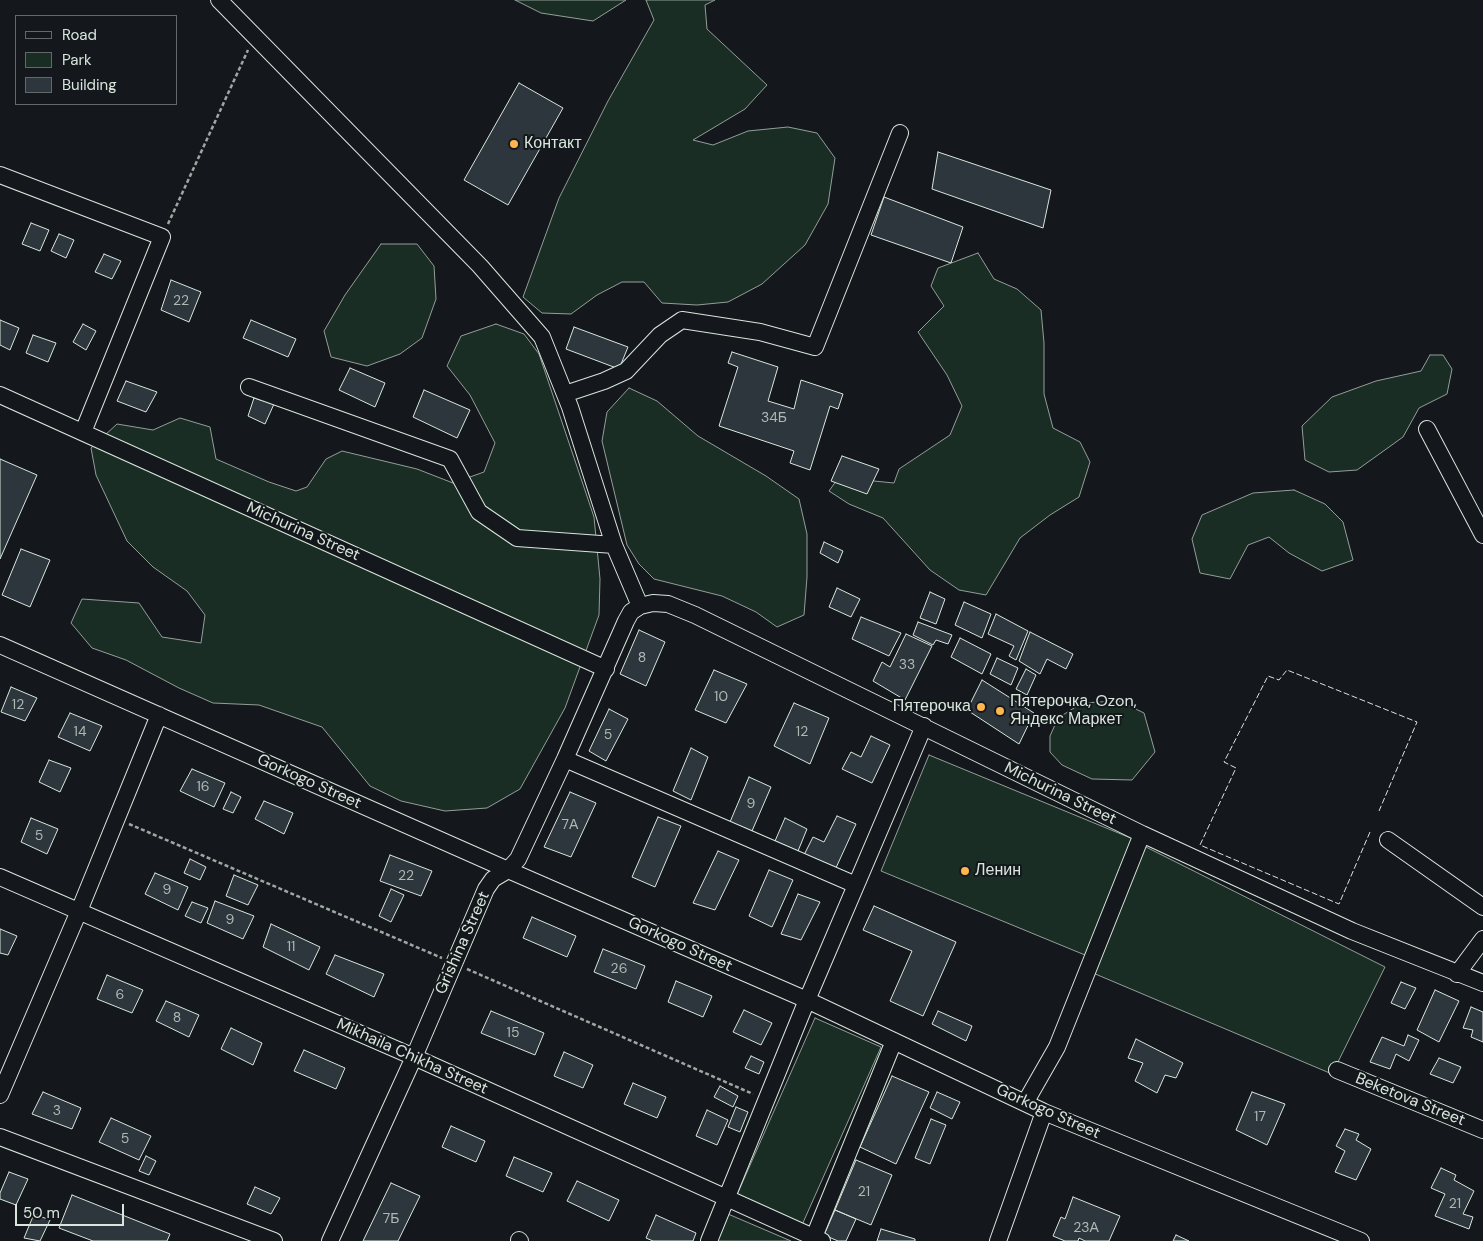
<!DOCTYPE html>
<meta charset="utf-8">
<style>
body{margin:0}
#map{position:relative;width:1483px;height:1241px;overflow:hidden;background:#14181c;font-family:"DM Sans",sans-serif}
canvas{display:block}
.legend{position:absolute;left:15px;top:15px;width:162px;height:90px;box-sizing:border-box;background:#14181c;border:1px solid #626a69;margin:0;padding:6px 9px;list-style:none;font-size:15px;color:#d8e6dc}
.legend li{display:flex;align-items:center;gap:10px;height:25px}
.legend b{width:25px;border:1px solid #626a69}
.scale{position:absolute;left:15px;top:1204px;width:109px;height:22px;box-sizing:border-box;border:2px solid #d8e6dc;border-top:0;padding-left:6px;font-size:15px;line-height:18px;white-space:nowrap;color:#d8e6dc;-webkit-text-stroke:4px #14181c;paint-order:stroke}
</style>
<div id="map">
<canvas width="1483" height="1241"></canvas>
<ul class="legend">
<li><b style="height:6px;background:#14181c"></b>Road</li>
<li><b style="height:14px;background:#1a2d24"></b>Park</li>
<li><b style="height:14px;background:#2c363c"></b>Building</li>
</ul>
<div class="scale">50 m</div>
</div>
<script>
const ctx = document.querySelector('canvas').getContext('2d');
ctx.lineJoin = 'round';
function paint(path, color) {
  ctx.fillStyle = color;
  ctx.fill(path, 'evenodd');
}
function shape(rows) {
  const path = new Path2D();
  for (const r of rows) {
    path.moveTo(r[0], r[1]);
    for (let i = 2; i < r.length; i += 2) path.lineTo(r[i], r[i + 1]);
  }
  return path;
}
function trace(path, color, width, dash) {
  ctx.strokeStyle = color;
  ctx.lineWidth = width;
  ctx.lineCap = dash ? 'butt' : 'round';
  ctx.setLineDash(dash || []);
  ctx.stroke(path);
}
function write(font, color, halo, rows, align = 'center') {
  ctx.font = font + ' "DM Sans",sans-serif';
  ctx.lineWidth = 4;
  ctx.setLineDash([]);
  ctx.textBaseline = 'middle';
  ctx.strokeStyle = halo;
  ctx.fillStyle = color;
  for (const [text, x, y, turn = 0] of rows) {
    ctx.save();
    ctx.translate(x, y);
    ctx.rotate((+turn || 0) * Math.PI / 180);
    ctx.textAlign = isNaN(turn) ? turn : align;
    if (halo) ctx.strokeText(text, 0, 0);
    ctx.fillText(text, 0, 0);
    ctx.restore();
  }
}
const green = shape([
 [515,0,626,0,593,21,541,13,515,0],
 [646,0,715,0,705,5,707,29,767,85,745,109,693,140,713,145,748,131,788,127,817,133,835,158,828,204,805,245,762,284,728,302,697,305,662,303,644,282,622,282,597,295,571,314,542,313,523,297,559,198,608,101,654,20,646,0],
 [381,244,417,244,434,266,436,299,422,338,400,354,367,366,331,357,324,331,345,295,381,244],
 [978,253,994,279,1017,289,1041,310,1044,343,1044,394,1053,428,1080,442,1090,462,1079,497,1050,515,1020,538,986,595,959,590,930,570,883,518,849,504,829,491,842,473,864,480,894,483,899,469,950,435,962,406,947,375,918,332,944,306,931,286,938,268,978,253],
 [496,324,524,334,539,354,594,517,600,579,599,615,565,708,520,789,487,808,445,811,401,801,370,786,322,727,259,705,213,703,179,688,126,660,92,648,71,623,82,599,139,603,162,637,201,643,205,615,187,591,153,567,127,541,96,475,91,448,117,424,153,430,180,418,210,427,216,459,269,482,296,491,307,487,326,459,342,451,417,469,453,483,484,472,495,443,470,395,447,366,461,336,496,324],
 [1430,355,1443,355,1452,369,1447,394,1419,408,1403,437,1357,470,1329,472,1305,460,1302,426,1332,397,1376,381,1421,371,1430,355],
 [629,388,657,401,698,436,766,476,799,499,807,534,807,577,804,615,777,627,756,612,722,596,654,579,639,564,627,545,602,441,607,412,629,388],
 [1294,490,1325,504,1343,522,1353,560,1322,571,1289,553,1269,537,1248,545,1230,579,1200,573,1192,539,1202,515,1253,493,1294,490],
 [1119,701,1144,713,1155,752,1132,780,1092,779,1062,765,1050,752,1050,736,1058,718,1082,703,1119,701],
 [929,755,1133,839,1085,955,881,871,929,755],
 [1142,845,1385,967,1332,1074,1093,973,1142,845],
 [815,1018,881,1047,802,1225,736,1197,815,1018],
 [728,1214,791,1241,717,1241,728,1214]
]);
const building = shape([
 [519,83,563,108,508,205,464,180,519,83],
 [938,152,1051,190,1043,228,932,189,938,152],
 [884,197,963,227,951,263,871,235,884,197],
 [31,223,49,230,40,251,22,244,31,223],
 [59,234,74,240,66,258,51,251,59,234],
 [104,254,121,261,112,279,95,272,104,254],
 [171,280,201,292,189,322,161,310,171,280],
 [0,320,19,328,10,350,0,345,0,320],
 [251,320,296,339,288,357,243,338,251,320],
 [83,324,96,331,86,350,73,342,83,324],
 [574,327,628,347,619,369,566,349,574,327],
 [33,335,56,343,48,362,26,353,33,335],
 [732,352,778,367,768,401,794,409,801,380,843,394,838,409,830,406,810,470,790,463,794,451,719,426,738,367,728,363,732,352],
 [350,368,385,383,375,407,339,390,350,368],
 [126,381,157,392,146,412,117,401,126,381],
 [424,390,470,410,457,438,413,417,424,390],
 [254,398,274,404,265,424,248,416,254,398],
 [842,456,879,469,867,494,831,481,842,456],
 [0,459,37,475,0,559,0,459],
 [824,542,843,551,838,563,820,553,824,542],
 [21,549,50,560,30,607,2,595,21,549],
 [837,588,860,599,851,617,829,607,837,588],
 [930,592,945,599,936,624,920,618,930,592],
 [964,602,991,614,982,638,955,625,964,602],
 [996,614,1028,631,1016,660,1009,656,1014,646,988,634,996,614],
 [861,617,901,633,889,656,852,639,861,617],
 [918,622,952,635,948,644,936,640,933,645,913,635,918,622],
 [639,630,665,642,646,686,620,674,639,630],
 [1030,632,1073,654,1066,669,1047,659,1040,674,1019,661,1030,632],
 [906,634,932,646,905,700,873,681,882,662,890,667,906,634],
 [960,638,991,654,982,674,951,657,960,638],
 [997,658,1018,668,1011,685,990,674,997,658],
 [1026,669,1036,675,1027,695,1016,689,1026,669],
 [714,670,747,684,726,723,695,710,714,670],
 [982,680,1034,713,1019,744,967,710,982,680],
 [11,687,37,698,25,721,1,712,11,687],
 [794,703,829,718,810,764,774,746,794,703],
 [609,709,628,719,606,761,589,751,609,709],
 [70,713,102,726,90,751,58,737,70,713],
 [871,736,890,745,872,783,842,769,851,752,861,757,871,736],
 [691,748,708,757,691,800,673,791,691,748],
 [49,760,71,768,60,792,39,782,49,760],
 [192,769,225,783,214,807,180,791,192,769],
 [749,777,771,787,752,831,730,822,749,777],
 [231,792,241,797,233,813,223,809,231,792],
 [570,792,596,803,571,857,544,847,570,792],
 [264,801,293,813,284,834,255,819,264,801],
 [837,816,856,824,835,870,804,855,813,837,824,842,837,816],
 [658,817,681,826,655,887,632,877,658,817],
 [31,818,58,829,47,854,21,842,31,818],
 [785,818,807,829,798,851,775,841,785,818],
 [718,851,739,860,715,910,693,903,718,851],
 [390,855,432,871,421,896,380,881,390,855],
 [190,859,206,867,200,880,184,873,190,859],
 [769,870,793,880,772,927,749,916,769,870],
 [155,873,188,887,178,910,145,894,155,873],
 [234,875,258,885,248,905,226,896,234,875],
 [391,889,404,895,391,922,379,916,391,889],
 [798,894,820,902,801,940,781,934,798,894],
 [215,901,254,916,243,939,207,923,215,901],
 [192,902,208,908,201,923,185,916,192,902],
 [874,906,956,942,923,1016,890,1001,912,951,863,930,874,906],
 [532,917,576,936,567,957,523,938,532,917],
 [271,924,320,947,309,970,263,947,271,924],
 [0,929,17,936,8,955,0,953,0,929],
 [603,949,645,966,636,989,594,972,603,949],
 [335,955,384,974,374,997,326,974,335,955],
 [107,975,143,990,132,1013,97,999,107,975],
 [676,981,712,996,703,1017,668,1002,676,981],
 [1401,982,1416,988,1405,1009,1391,1003,1401,982],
 [1435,990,1459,1001,1439,1042,1417,1030,1435,990],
 [166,1001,199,1015,189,1037,156,1021,166,1001],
 [1471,1007,1483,1012,1483,1042,1471,1037,1473,1030,1463,1028,1471,1007],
 [744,1010,772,1023,761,1045,733,1032,744,1010],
 [491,1011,544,1033,535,1055,481,1033,491,1011],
 [938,1011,972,1026,966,1041,932,1024,938,1011],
 [231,1028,262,1043,253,1065,221,1049,231,1028],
 [1408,1035,1419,1040,1409,1061,1396,1054,1390,1069,1370,1062,1382,1037,1404,1046,1408,1035],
 [1136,1039,1183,1063,1176,1078,1165,1075,1157,1093,1135,1081,1143,1063,1128,1058,1136,1039],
 [304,1050,345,1068,336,1089,294,1071,304,1050],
 [564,1052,593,1065,583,1088,554,1076,564,1052],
 [751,1056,764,1062,759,1074,745,1068,751,1056],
 [1439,1058,1461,1067,1453,1083,1430,1074,1439,1058],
 [892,1076,929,1092,896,1164,860,1147,892,1076],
 [633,1083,666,1097,657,1118,624,1104,633,1083],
 [720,1086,738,1096,733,1107,714,1097,720,1086],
 [43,1092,81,1108,72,1129,32,1114,43,1092],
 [937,1092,960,1102,952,1119,930,1108,937,1092],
 [1252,1092,1285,1104,1267,1145,1236,1130,1252,1092],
 [736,1107,748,1112,740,1132,728,1127,736,1107],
 [707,1110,728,1120,717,1145,696,1136,707,1110],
 [111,1118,151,1136,139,1160,99,1142,111,1118],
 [931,1119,946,1125,930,1164,915,1158,931,1119],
 [451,1126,485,1141,476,1162,442,1147,451,1126],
 [1345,1129,1359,1134,1356,1140,1371,1149,1356,1180,1335,1172,1345,1151,1336,1146,1345,1129],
 [146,1156,156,1161,149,1175,139,1171,146,1156],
 [514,1157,552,1173,543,1192,506,1176,514,1157],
 [856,1160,892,1175,871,1225,835,1210,856,1160],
 [1441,1168,1456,1175,1454,1180,1474,1191,1463,1214,1473,1217,1469,1229,1435,1216,1445,1194,1431,1188,1441,1168],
 [9,1172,28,1179,16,1205,0,1199,0,1193,9,1172],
 [577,1181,619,1200,609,1221,567,1201,577,1181],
 [391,1183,420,1196,398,1241,363,1241,391,1183],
 [255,1187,280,1198,271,1214,247,1204,255,1187],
 [72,1195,170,1234,167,1241,93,1241,59,1228,72,1195],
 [1073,1197,1120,1216,1109,1241,1085,1241,1079,1238,1078,1241,1065,1241,1053,1236,1061,1217,1065,1219,1073,1197],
 [835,1210,856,1219,846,1241,838,1241,824,1235,835,1210],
 [34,1214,50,1220,40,1241,24,1238,34,1214],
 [656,1215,696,1233,693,1241,653,1241,646,1238,656,1215],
 [881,1229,915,1239,915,1241,877,1241,881,1229],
 [1176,1235,1189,1241,1173,1241,1176,1235]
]);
const path = shape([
 [168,224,248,50],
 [129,824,442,958],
 [467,969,753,1094]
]);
const minor = shape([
 [219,0,480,266,542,337,570,407,614,545,640,606],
 [0,175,162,237,83,432],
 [249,387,450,459,479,512,517,538,614,545],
 [565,394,604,381,626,371,660,335,682,320,760,332,815,347,900,133],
 [0,395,606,669],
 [1427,429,1483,535],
 [0,645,508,870,807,1000,1044,1112,1361,1241],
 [565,759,856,885],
 [1388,840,1483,907],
 [0,877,414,1057,822,1241],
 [1457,974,1483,939],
 [1337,1070,1483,1130],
 [0,1095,79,911,159,715],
 [1025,1103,1057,1047,1142,834],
 [0,1137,274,1241],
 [814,1237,894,1041],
 [519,1240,520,1241],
 [330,1241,414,1057,486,889,493,879,508,870,518,859,565,759,626,621,631,612,640,606,653,603,668,604,695,615,1142,834,1352,931,1483,983],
 [709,1241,807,1000,924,726],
 [998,1241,1044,1112]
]);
const fence = shape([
 [1370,832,1339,904,1200,845,1236,768,1224,762,1268,676,1279,680,1287,670,1417,722,1379,811]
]);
const markers = [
 [514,144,5,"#ffb74d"],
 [981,707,5,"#ffb74d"],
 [1000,711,5,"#ffb74d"],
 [965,871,5,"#ffb74d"]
];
const numberNames = [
 ["22",181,301],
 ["34Б",774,418],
 ["8",642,658],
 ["33",907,665],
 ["10",721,697],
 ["12",18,705],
 ["14",80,732],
 ["12",802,732],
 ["5",608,735],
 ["16",203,787],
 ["9",751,804],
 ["7А",570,825],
 ["5",39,836],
 ["22",406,876],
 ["9",167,890],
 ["9",230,920],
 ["11",291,947],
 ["26",619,969],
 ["6",120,995],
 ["8",177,1018],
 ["15",513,1033],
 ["3",57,1111],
 ["17",1260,1117],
 ["5",125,1139],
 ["21",864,1192],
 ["21",1455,1204],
 ["7Б",391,1219],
 ["23А",1086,1228]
];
const poiNames = [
 ["Контакт",524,144],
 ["Пятерочка, Ozon,",1010,702],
 ["Яндекс Маркет",1010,720],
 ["Пятерочка",971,707,"right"],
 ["Ленин",975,871]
];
const streetNames = [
 ["Michurina Street",303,532,24],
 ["Gorkogo Street",309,782,24],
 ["Michurina Street",1060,794,26],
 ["Grishina Street",463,943,-66],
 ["Gorkogo Street",680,945,24],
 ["Mikhaila Chikha Street",412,1057,24],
 ["Beketova Street",1410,1100,22],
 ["Gorkogo Street",1048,1112,24]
];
paint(green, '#1a2d24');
trace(green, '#939e99', 1);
paint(building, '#2c363c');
trace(building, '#d8e6dc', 1);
trace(minor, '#d8e6dc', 18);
trace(path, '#9da8a2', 2.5, [4, 2.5]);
trace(minor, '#14181c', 16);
trace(fence, '#d8e6dc', 1, [6, 2.5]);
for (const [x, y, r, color] of markers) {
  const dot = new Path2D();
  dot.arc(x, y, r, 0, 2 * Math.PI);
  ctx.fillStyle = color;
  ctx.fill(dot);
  trace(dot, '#14181c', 2);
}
write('14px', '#adbab4', null, numberNames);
write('16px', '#d8e6dc', '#14181c', poiNames, 'left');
write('16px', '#d8e6dc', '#14181c', streetNames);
</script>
